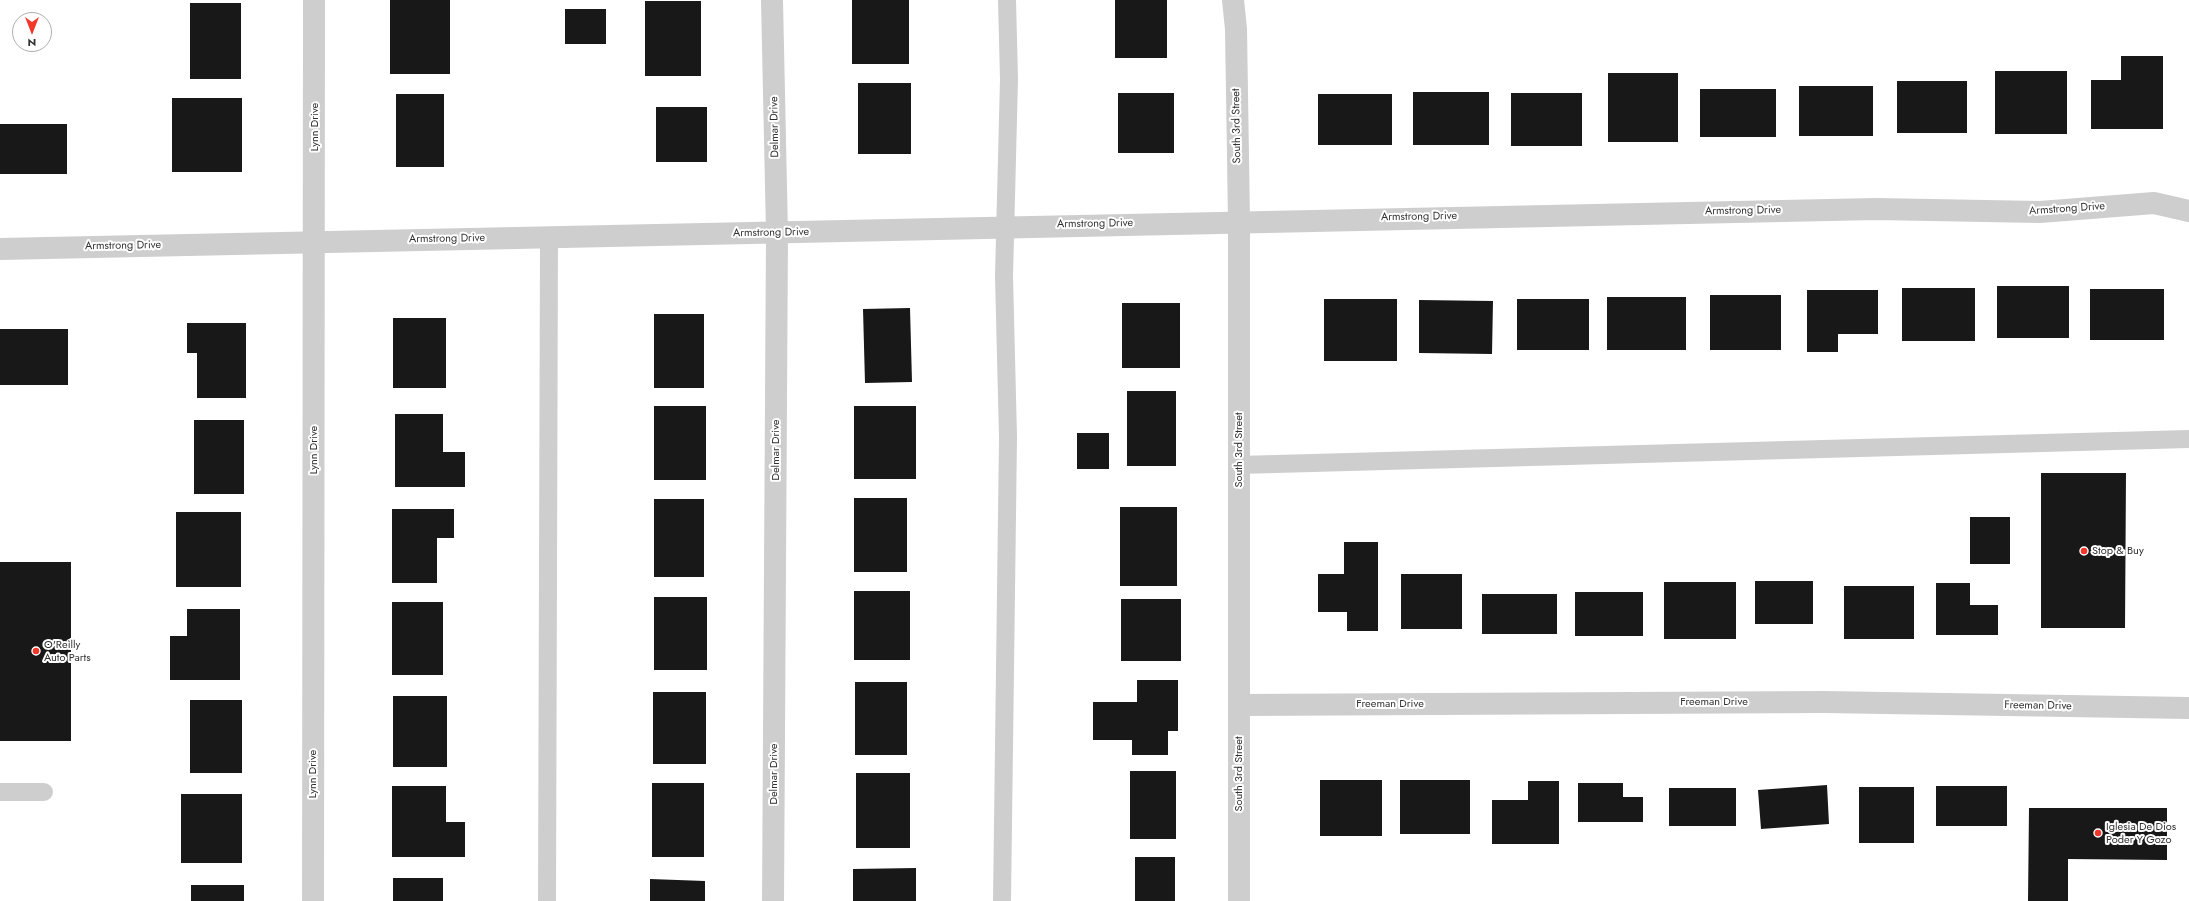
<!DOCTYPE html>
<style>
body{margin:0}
#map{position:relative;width:2189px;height:901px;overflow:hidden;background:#fff;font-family:Jost,sans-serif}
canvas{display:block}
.north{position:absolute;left:12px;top:12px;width:40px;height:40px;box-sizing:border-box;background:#fff;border:1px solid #adadad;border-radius:50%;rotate:180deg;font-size:11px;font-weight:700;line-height:16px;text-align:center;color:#313131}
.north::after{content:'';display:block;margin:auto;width:14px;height:18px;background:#f1382a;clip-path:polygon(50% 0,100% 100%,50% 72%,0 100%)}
</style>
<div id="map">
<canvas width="2189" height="901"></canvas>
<div class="north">N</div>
</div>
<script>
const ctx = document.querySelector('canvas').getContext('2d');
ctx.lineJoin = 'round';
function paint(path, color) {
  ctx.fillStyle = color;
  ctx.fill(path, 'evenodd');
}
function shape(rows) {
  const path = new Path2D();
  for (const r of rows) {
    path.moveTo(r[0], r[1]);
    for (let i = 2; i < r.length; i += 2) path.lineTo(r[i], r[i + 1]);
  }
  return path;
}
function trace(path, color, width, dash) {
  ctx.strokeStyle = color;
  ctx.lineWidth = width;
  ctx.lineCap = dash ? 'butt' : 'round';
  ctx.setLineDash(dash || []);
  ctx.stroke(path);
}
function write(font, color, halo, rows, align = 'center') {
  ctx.font = font + ' Jost,sans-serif';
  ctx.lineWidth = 4;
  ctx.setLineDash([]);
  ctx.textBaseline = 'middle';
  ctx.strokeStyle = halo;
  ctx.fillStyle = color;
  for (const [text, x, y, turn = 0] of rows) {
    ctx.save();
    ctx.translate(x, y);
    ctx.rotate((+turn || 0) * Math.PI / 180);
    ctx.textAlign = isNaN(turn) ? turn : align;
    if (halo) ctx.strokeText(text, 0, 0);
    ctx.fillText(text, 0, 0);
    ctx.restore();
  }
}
const building = shape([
 [390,0,450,0,450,74,390,74],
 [852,0,909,0,909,64,852,64],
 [1115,0,1167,0,1167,58,1115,58],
 [645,1,701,1,701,76,645,76],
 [190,3,241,3,241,79,190,79],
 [565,9,606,9,606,44,565,44],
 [2121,56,2163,56,2163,129,2091,129,2091,80,2121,80],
 [1995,71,2067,71,2067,134,1995,134],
 [1608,73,1678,73,1678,142,1608,142],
 [1897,81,1967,81,1967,133,1897,133],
 [858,83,911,83,911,154,858,154],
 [1799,86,1873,86,1873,136,1799,136],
 [1700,89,1776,89,1776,137,1700,137],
 [1413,92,1489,92,1489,145,1413,145],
 [1118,93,1174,93,1174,153,1118,153],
 [1511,93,1582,93,1582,146,1511,146],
 [396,94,444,94,444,167,396,167],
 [1318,94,1392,94,1392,145,1318,145],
 [172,98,242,98,242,172,172,172],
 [656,107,707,107,707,162,656,162],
 [0,124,67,124,67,174,0,174],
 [1997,286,2069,286,2069,338,1997,338],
 [1902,288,1975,288,1975,341,1902,341],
 [2090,289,2164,289,2164,340,2090,340],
 [1807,290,1878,290,1878,334,1838,334,1838,352,1807,352],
 [1710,295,1781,295,1781,350,1710,350],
 [1607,297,1686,297,1686,350,1607,350],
 [1324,299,1397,299,1397,361,1324,361],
 [1517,299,1589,299,1589,350,1517,350],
 [1419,300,1493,301,1492,354,1419,353],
 [1122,303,1180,303,1180,368,1122,368],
 [910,308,912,382,865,383,863,309],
 [654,314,704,314,704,388,654,388],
 [393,318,446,318,446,388,393,388],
 [187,323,246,323,246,398,197,398,197,353,187,353],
 [0,329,68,329,68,385,0,385],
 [1127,391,1176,391,1176,466,1127,466],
 [654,406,706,406,706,480,654,480],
 [854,406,916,406,916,479,854,479],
 [395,414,443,414,443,452,465,452,465,487,395,487],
 [194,420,244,420,244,494,194,494],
 [1077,433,1109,433,1109,469,1077,469],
 [2041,473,2126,473,2125,628,2041,628],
 [854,498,907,498,907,572,854,572],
 [654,499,704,499,704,577,654,577],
 [1120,507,1177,507,1177,586,1120,586],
 [392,509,454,509,454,538,437,538,437,583,392,583],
 [176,512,241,512,241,587,176,587],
 [1970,517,2010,517,2010,564,1970,564],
 [1344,542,1378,542,1378,631,1347,631,1347,612,1318,612,1318,574,1344,574],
 [0,562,71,562,71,741,0,741],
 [1401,574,1462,574,1462,629,1401,629],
 [1755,581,1813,581,1813,624,1755,624],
 [1664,582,1736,582,1736,639,1664,639],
 [1936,583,1970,583,1970,605,1998,605,1998,635,1936,635],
 [1844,586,1914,586,1914,639,1844,639],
 [854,591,910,591,910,660,854,660],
 [1575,592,1643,592,1643,636,1575,636],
 [1482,594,1557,594,1557,634,1482,634],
 [654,597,707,597,707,670,654,670],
 [1121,599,1181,599,1181,661,1121,661],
 [392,602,443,602,443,675,392,675],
 [187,609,240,609,240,680,170,680,170,636,187,636],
 [1137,680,1178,680,1178,731,1168,731,1168,755,1132,755,1132,740,1093,740,1093,702,1137,702],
 [855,682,907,682,907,755,855,755],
 [653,692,706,692,706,764,653,764],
 [393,696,447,696,447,767,393,767],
 [190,700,242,700,242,773,190,773],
 [1130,771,1176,771,1176,839,1130,839],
 [856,773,910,773,910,848,856,848],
 [1320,780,1382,780,1382,836,1320,836],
 [1400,780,1470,780,1470,834,1400,834],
 [1528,781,1559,781,1559,844,1492,844,1492,800,1528,800],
 [652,783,704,783,704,857,652,857],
 [1578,783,1623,783,1623,797,1643,797,1643,822,1578,822],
 [1827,785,1829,824,1761,829,1758,790],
 [392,786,446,786,446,822,465,822,465,857,392,857],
 [1936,786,2007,786,2007,826,1936,826],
 [1859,787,1914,787,1914,843,1859,843],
 [1669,788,1736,788,1736,826,1669,826],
 [181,794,242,794,242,863,181,863],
 [2029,808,2167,808,2167,860,2068,859,2068,901,2028,901],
 [1135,857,1175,857,1175,901,1135,901],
 [916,868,916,901,853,901,853,869],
 [393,878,443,878,443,901,393,901],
 [650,879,705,881,705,901,650,901],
 [191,885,244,885,244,901,191,901]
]);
const service = shape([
 [1239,465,2189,439],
 [0,792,44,792],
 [547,901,549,237],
 [1002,901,1008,437,1004,276,1009,79,1007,0]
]);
const minor = shape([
 [772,0,777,233,773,901],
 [1233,0,1236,29,1239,221,1239,901],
 [1240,705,1824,702,2189,708],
 [313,901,314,0]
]);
const tertiary = shape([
 [0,249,1876,209,2040,212,2154,203,2189,211]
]);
const markers = [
 [2084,551,4,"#f1382a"],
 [36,651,4,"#f1382a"],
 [2098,833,4,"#f1382a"]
];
const streetNames = [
 ["South 3rd Street",1237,126,-91],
 ["Lynn Drive",315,127,-90],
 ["Delmar Drive",775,127,-91],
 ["Armstrong Drive",2067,209,-4],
 ["Armstrong Drive",1743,211,-1],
 ["Armstrong Drive",1419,217,-1],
 ["Armstrong Drive",1095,224,-1],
 ["Armstrong Drive",771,233,-1],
 ["Armstrong Drive",447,239,-1],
 ["Armstrong Drive",123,246,-1],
 ["Lynn Drive",314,450,-90],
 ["Delmar Drive",776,450,-90],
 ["South 3rd Street",1239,450,-90],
 ["Freeman Drive",1714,702],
 ["Freeman Drive",1390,704],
 ["Freeman Drive",2038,706,1],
 ["Lynn Drive",313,774,-90],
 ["Delmar Drive",774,774,-90],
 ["South 3rd Street",1239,774,-90]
];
const poiNames = [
 ["Stop & Buy",2092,551],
 ["O'Reilly",44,645],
 ["Auto Parts",44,658],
 ["Iglesia De Dios",2106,827],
 ["Poder Y Gozo",2106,840]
];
paint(building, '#181818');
trace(service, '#cecece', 18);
trace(minor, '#cecece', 22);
trace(tertiary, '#cecece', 22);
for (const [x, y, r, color] of markers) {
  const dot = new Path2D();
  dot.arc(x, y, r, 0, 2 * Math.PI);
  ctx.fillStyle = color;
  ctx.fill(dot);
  trace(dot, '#fff', 1.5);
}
write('11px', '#313131', '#fff', streetNames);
write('11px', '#313131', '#fff', poiNames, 'left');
</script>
